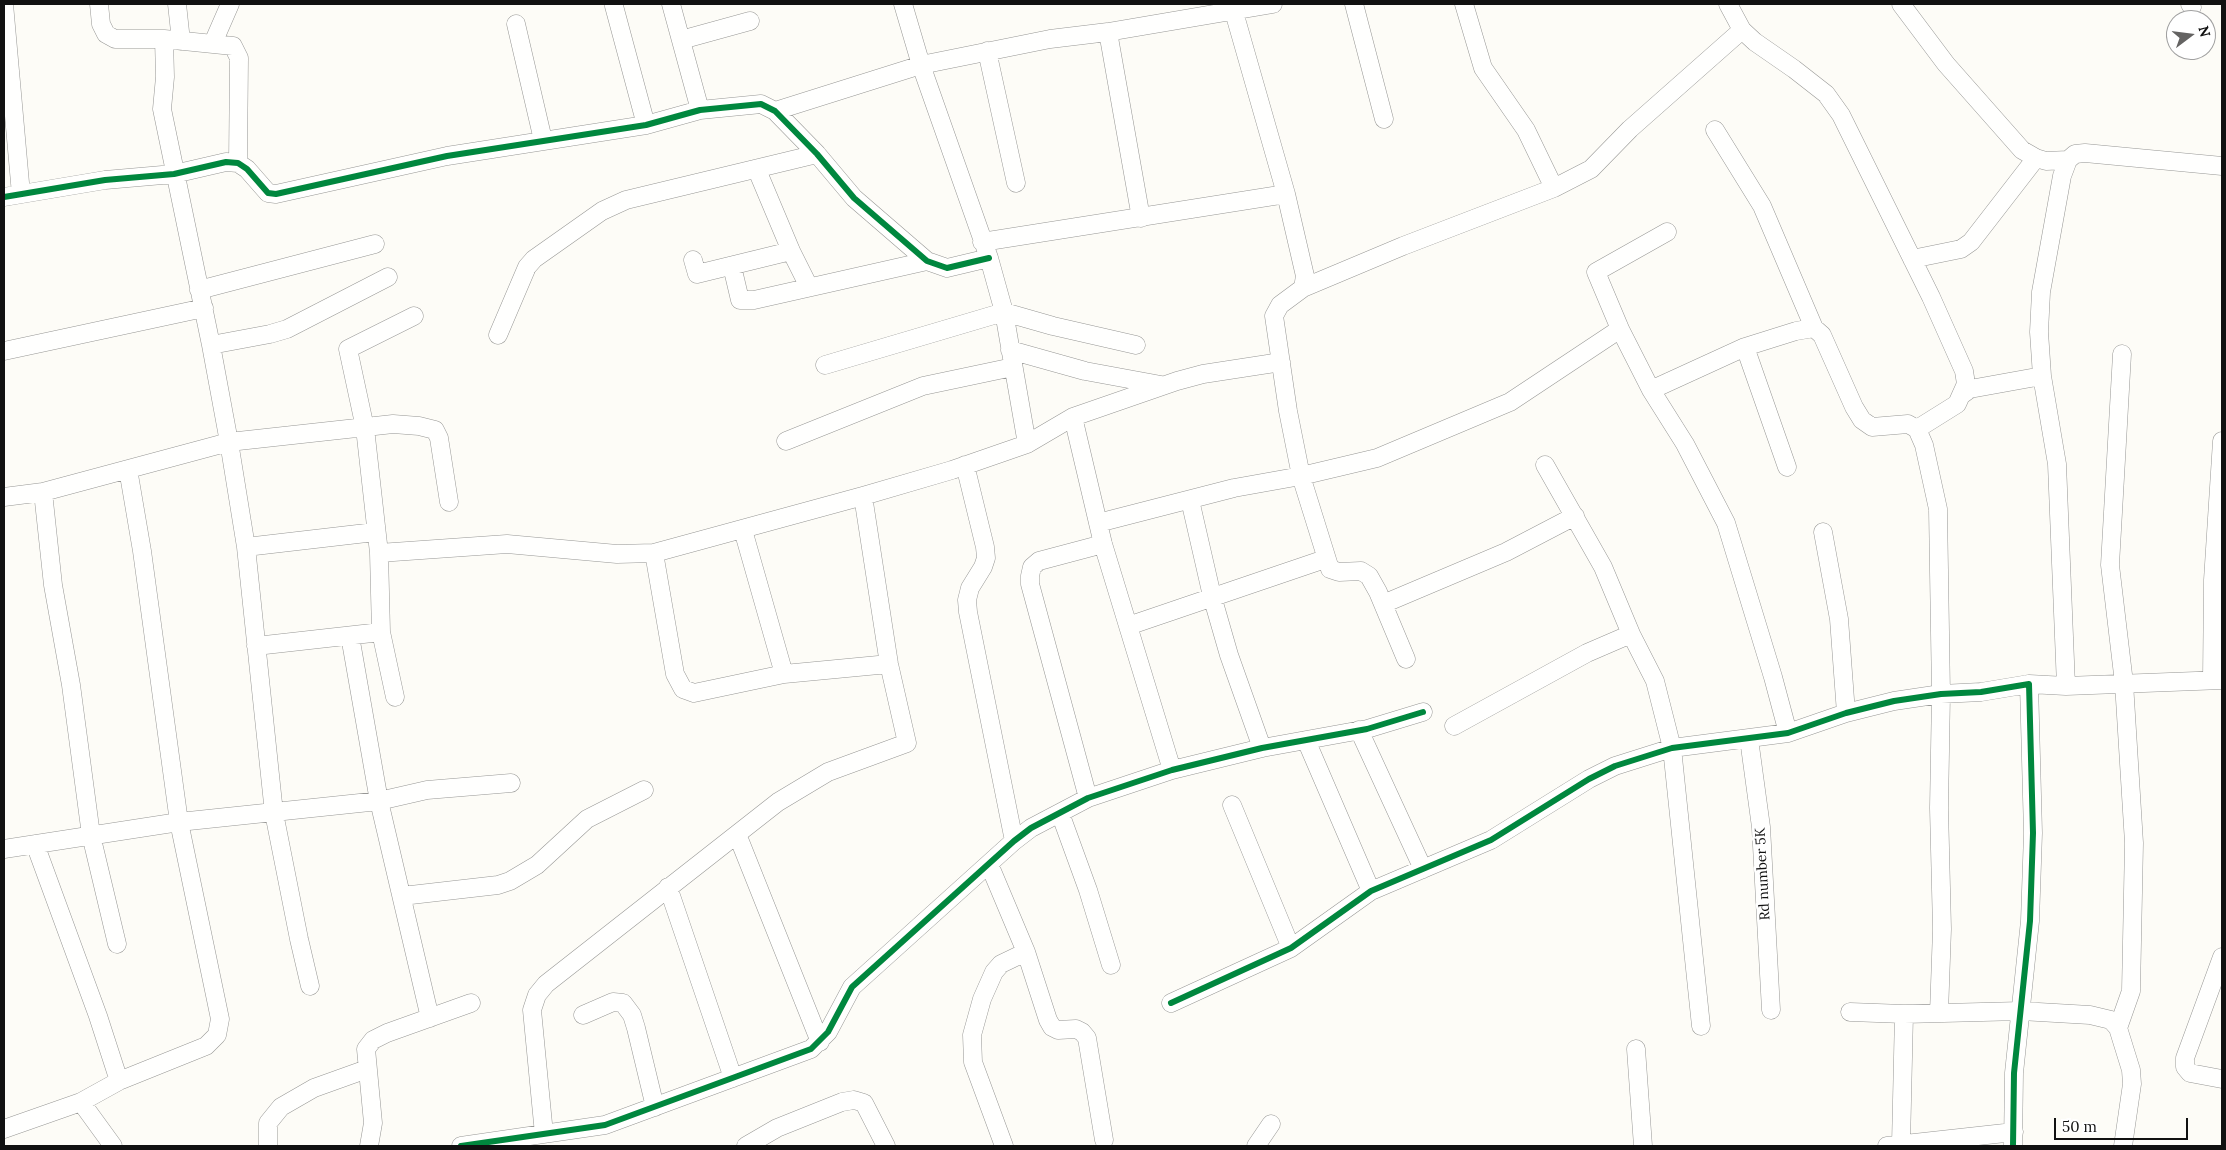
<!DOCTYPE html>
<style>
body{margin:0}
#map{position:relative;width:2226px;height:1150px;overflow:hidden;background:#fdfcf7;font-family:Lora,serif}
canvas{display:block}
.frame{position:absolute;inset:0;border:5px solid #111;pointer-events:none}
.north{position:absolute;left:2166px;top:10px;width:50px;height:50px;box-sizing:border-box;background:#fff;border:1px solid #a0a0a0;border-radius:50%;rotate:75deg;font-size:14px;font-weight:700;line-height:20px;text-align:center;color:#111}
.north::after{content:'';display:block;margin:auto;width:18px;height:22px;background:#646362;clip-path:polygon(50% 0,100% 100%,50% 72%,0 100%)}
.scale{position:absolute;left:2054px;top:1118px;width:134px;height:22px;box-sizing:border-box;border:2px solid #111;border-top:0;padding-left:6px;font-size:15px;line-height:18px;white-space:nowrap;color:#111;-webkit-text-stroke:4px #fff;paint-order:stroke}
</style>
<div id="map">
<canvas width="2226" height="1150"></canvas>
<div class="frame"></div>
<div class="north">N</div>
<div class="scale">50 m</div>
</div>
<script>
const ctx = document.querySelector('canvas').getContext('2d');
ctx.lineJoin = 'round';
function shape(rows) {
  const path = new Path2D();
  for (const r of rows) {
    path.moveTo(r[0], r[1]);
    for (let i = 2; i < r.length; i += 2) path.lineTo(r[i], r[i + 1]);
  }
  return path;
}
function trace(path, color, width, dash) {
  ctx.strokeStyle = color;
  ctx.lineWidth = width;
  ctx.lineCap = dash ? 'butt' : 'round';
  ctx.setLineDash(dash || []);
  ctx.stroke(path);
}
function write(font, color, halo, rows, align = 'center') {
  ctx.font = font + ' Lora,serif';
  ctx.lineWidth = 5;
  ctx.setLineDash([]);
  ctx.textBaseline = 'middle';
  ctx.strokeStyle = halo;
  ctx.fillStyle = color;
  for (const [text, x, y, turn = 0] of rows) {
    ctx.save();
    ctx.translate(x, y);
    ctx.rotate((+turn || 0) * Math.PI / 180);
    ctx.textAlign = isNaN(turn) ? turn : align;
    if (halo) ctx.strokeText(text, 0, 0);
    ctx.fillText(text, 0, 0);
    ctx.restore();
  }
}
const minor = shape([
 [4,4,21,194],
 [99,4,101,24,106,34,115,39,164,39,233,46,239,58,238,163],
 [177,4,181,41],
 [671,4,700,110],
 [903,4,921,65,989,258,1004,312,1027,444],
 [1354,4,1384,119],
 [1464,4,1483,68,1526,130,1554,188],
 [1728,4,1742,30,1755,42,1794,69,1826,94,1841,115,1931,297,1964,371,1966,384,1957,404,1917,429],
 [1901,4,1946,64,2022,150,2036,158,2046,161,2068,160],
 [2190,4,2192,7],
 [614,6,646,125],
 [1234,12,1286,194,1305,276,1303,288,1280,305,1274,316,1288,411,1301,476,1330,569,1339,572,1361,571,1369,576,1378,592,1406,659],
 [516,24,543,140],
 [1108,32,1141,218],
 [164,39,165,77,162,109,211,345,229,442,246,547,274,813,299,939,310,986],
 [681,40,750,21],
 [213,43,230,4],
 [987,51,1016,183],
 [775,111,921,65,1050,39,1108,32,1273,4],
 [1715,130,1762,206,1814,328],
 [757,170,791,251,809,287],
 [4,197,105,180,174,174,226,162,238,163,247,169,268,193,276,194,447,156,646,125,700,110,761,104,775,111,817,154,854,198,927,261,947,268,989,258],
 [1667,232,1596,272,1620,329,1651,390,1685,444,1726,523,1773,677,1788,733],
 [982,242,1286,194],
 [1912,259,1961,249,1971,242,2036,158],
 [693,260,697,274,791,251],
 [732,266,740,300,754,300,927,261],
 [1303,288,1403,246,1554,188,1591,169,1630,129,1742,30],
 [199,290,375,244],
 [498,335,527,267,534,259,602,211,626,200,817,154],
 [211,345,270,334,287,329,388,277],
 [1745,347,1787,467],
 [1010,350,1085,371,1161,385],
 [4,351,204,308],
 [825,365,1004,312,1053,326,1136,345],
 [1651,390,1745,347,1796,331,1814,328,1822,335,1854,407,1862,420,1872,427,1908,424,1917,429,1924,445,1938,509,1941,694,1939,808,1942,929,1939,1013],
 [1963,394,1970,389,2042,376],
 [1073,417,1103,544,1172,770],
 [786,441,923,386,1013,367],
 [965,465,985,547,986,558,983,567,970,588,967,600,968,612,1014,841],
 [1545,465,1603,567,1631,634,1655,681,1672,748,1701,1026],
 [43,492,53,585,71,685,91,835,117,944],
 [4,497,43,492,229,442,393,424,419,426,435,430,439,438,449,502],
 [1190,500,1212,596,1229,655,1262,748],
 [1098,523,1234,488,1301,476,1377,458,1510,402,1620,329],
 [743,530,784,674],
 [1823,532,1839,619,1846,713],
 [246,547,375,532],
 [379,553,507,544,617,554,654,553,863,496,952,470,1027,444,1073,417,1177,381,1203,374,1281,362],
 [654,553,675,674,683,689,694,693,784,674,889,664],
 [1383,604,1506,552,1575,516],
 [1128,626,1325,559],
 [350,636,379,801,430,1018],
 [256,646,381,632],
 [2212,680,2213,580,2222,441],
 [2029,684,2066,686,2222,680],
 [2066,686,2057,464,2042,376,2039,332,2041,292,2062,176,2068,160,2075,154,2085,153,2222,166],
 [395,697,381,632,379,553,365,428,348,349,414,316],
 [1454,726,1587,653,1631,634],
 [1359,730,1423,869],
 [1749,739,1761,827,1771,1010],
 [1306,740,1371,891],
 [1088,798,1030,584,1030,576,1032,567,1039,561,1103,544],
 [1232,805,1291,948],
 [1060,813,1088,890,1111,965],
 [737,834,820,1042],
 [35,844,98,1016,119,1081],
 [4,849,179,822,379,801,427,790,511,783],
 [989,864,1026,952,1048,1020,1052,1027,1058,1030,1076,1029,1082,1032,1087,1038,1104,1140],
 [668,887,733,1078],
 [402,896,498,885,510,881,537,865,587,819,644,790],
 [2222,957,2185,1058,2185,1067,2190,1073,2222,1079],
 [1171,1003,1291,948,1371,891,1491,840,1589,779,1615,766,1672,748,1788,733,1846,713,1894,701,1941,694,1981,692,2029,684,2033,833,2030,921,2014,1073,2013,1146],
 [1850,1012,1904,1014,2021,1011,2090,1015,2111,1020,2118,1028,2131,1070,2132,1084,2123,1146],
 [583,1015,613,1002,623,1003,632,1015,636,1028,655,1107],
 [2118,1028,2131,991,2134,843,2124,683,2110,565,2122,354],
 [1636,1049,1643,1146],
 [81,1102,113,1146],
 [4,1129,81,1102,119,1081,206,1046,217,1035,220,1019,179,822,142,551,128,469],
 [544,1134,532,1010,537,995,546,984,778,802,828,772,907,743,889,664,863,496],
 [1901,1144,1904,1014],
 [268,1146,268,1123,281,1107,314,1088,367,1069],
 [369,1146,373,1123,366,1049,373,1040,387,1033,471,1003],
 [461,1146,605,1125,811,1049,828,1032,852,987,1014,841,1031,828,1088,798,1172,770,1262,748,1367,729,1423,712],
 [746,1146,777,1128,842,1102,854,1100,864,1103,886,1146],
 [1004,1146,973,1062,972,1035,982,999,994,972,1001,964,1026,952],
 [1256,1146,1271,1124],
 [1887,1146,2014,1132]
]);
const cycleway = shape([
 [4,197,105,180,174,174,226,162,238,163,247,169,268,193,276,194,447,156,646,125,700,110,761,104,775,111,817,154,854,198,927,261,947,268,989,258],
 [1171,1003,1291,948,1371,891,1491,840,1589,779,1615,766,1672,748,1788,733,1846,713,1894,701,1941,694,1981,692,2029,684,2033,833,2030,921,2014,1073,2013,1146],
 [461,1146,605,1125,811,1049,828,1032,852,987,1014,841,1031,828,1088,798,1172,770,1262,748,1367,729,1423,712]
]);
const streetNames = [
 ["Rd number 5K",1763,874,-93]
];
trace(minor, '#979795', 19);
trace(minor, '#fffffe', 18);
trace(cycleway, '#00873e', 6);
write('14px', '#111', '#fff', streetNames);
</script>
